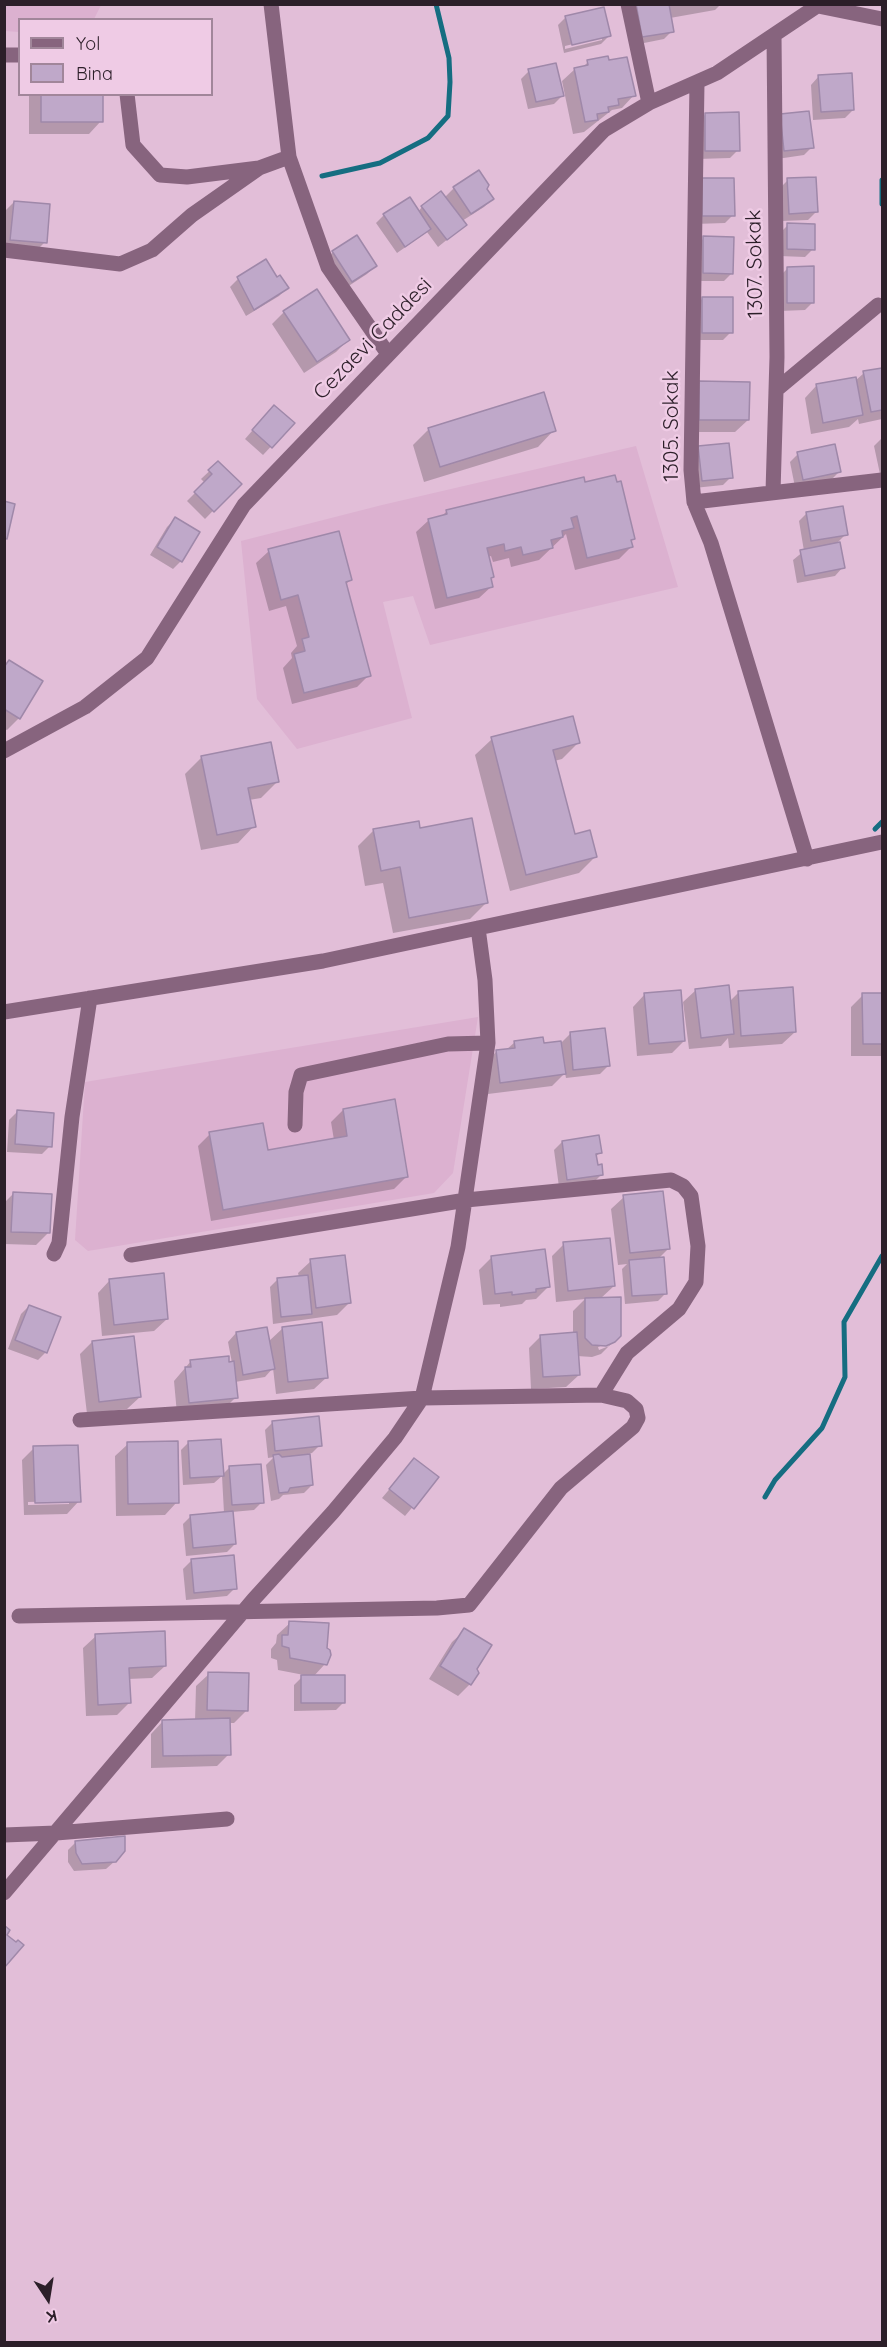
<!DOCTYPE html>
<style>
body{margin:0}
#map{position:relative;width:887px;height:2347px;overflow:hidden;background:#e2bed8;font-family:Quicksand,sans-serif}
canvas{display:block}
.frame{position:absolute;inset:0;border:6px solid #2c1f29;pointer-events:none}
.legend{position:absolute;left:18px;top:18px;width:195px;height:78px;box-sizing:border-box;background:#efcbe5;border:2px solid #a1869a;margin:0;padding:8px 10px;list-style:none;font-size:18px;color:#2c1f29}
.legend li{display:flex;align-items:center;gap:12px;height:30px}
.legend b{width:30px;border:2px solid #a1869a}
.north{position:absolute;left:18px;top:2269px;width:60px;height:60px;-webkit-text-stroke:4px #efcbe5;paint-order:stroke;rotate:168deg;font-size:16px;font-weight:700;line-height:24px;text-align:center;color:#2c1f29}
.north::after{content:'';display:block;margin:auto;width:21px;height:27px;background:#2c1f29;clip-path:polygon(50% 0,100% 100%,50% 72%,0 100%)}
</style>
<div id="map">
<canvas width="887" height="2347"></canvas>
<div class="frame"></div>
<ul class="legend">
<li><b style="height:8px;background:#87647e"></b>Yol</li>
<li><b style="height:16px;background:#bfa8c9"></b>Bina</li>
</ul>
<div class="north">K</div>
</div>
<script>
const ctx = document.querySelector('canvas').getContext('2d');
ctx.lineJoin = 'round';
function paint(path, color) {
  ctx.fillStyle = color;
  ctx.fill(path, 'evenodd');
}
function shape(rows) {
  const path = new Path2D();
  for (const r of rows) {
    path.moveTo(r[0], r[1]);
    for (let i = 2; i < r.length; i += 2) path.lineTo(r[i], r[i + 1]);
  }
  return path;
}
function trace(path, color, width, dash) {
  ctx.strokeStyle = color;
  ctx.lineWidth = width;
  ctx.lineCap = dash ? 'butt' : 'round';
  ctx.setLineDash(dash || []);
  ctx.stroke(path);
}
function write(font, color, halo, rows, align = 'center') {
  ctx.font = font + ' Quicksand,sans-serif';
  ctx.lineWidth = 5;
  ctx.setLineDash([]);
  ctx.textBaseline = 'middle';
  ctx.strokeStyle = halo;
  ctx.fillStyle = color;
  for (const [text, x, y, turn = 0] of rows) {
    ctx.save();
    ctx.translate(x, y);
    ctx.rotate((+turn || 0) * Math.PI / 180);
    ctx.textAlign = isNaN(turn) ? turn : align;
    if (halo) ctx.strokeText(text, 0, 0);
    ctx.fillText(text, 0, 0);
    ctx.restore();
  }
}
const built = shape([
 [4,5,5,4,101,5,94,19,20,20,19,32,5,31],
 [636,446,678,587,430,645,413,596,383,602,412,718,297,749,257,699,241,541,382,505],
 [478,1017,453,1173,434,1193,88,1251,75,1240,85,1082]
]);
const shadow = shape([
 [721,4,715,10,670,18,672,31,664,39,634,45,628,13,636,5],
 [566,17,609,36,601,44,564,53,558,25],
 [602,37,602,40,565,49,565,46],
 [588,62,634,95,622,108,612,110,584,132,573,134,562,81,575,69,583,67],
 [529,71,562,96,554,104,528,109,521,79],
 [819,76,853,110,845,118,813,120,811,85],
 [29,94,101,94,101,121,89,134,29,134],
 [706,114,738,150,730,158,698,159,697,122],
 [773,124,812,147,804,155,777,159],
 [479,172,492,199,484,207,462,221,465,225,438,247,427,232,397,253,376,223,384,215,418,212,422,207,444,198,454,188],
 [702,180,733,215,725,223,695,224],
 [788,180,816,212,808,220,782,221,780,188],
 [14,202,45,242,37,250,4,248,6,210],
 [788,225,813,249,805,257,779,256,780,233],
 [357,237,375,266,367,274,344,289,325,260,333,252],
 [704,238,732,273,724,281,695,281,696,246],
 [266,261,277,279,287,288,279,296,246,316,230,287,238,279],
 [788,268,813,302,805,310,780,311,780,276],
 [703,298,731,332,723,340,695,340,695,306],
 [284,312,348,340,336,352,304,373,272,324],
 [882,369,882,419,859,424,858,419,849,427,811,434,805,398,817,385,855,381,864,373],
 [687,395,748,420,735,432,687,432],
 [266,415,293,423,263,455,245,439],
 [429,429,554,430,538,447,424,482,413,445],
 [882,438,882,474,880,474,874,446],
 [699,447,731,477,723,485,694,488],
 [798,454,839,472,831,480,795,487,790,462],
 [218,463,239,484,205,519,187,501,205,483,201,479],
 [584,483,634,539,630,542,631,547,619,559,575,570,566,534,539,560,511,567,509,558,493,562,491,556,488,557,492,577,490,579,492,586,479,598,435,609,416,532,429,520,441,517,447,511],
 [807,513,846,534,838,542,843,567,835,576,797,583,793,560,804,551,799,521],
 [175,519,198,533,181,561,173,569,150,555,167,527],
 [269,551,350,580,345,585,369,675,357,687,292,704,283,668,292,658,291,653,297,646,286,606,269,611,256,563],
 [4,667,19,718,7,730,4,729],
 [492,739,578,743,562,759,554,761,574,836,595,857,579,873,510,891,475,755],
 [201,758,277,782,261,798,249,800,254,826,238,843,201,850,185,774],
 [374,830,486,903,470,919,393,933,383,883,365,886,358,846],
 [696,990,729,1002,738,993,795,1032,782,1044,729,1048,728,1038,721,1046,689,1049,683,1002],
 [645,994,684,1041,672,1053,637,1056,633,1007],
 [882,994,882,1056,851,1056,851,1007,863,995],
 [570,1034,608,1066,600,1074,566,1078,565,1073,552,1086,488,1094,484,1064,496,1052,506,1050,515,1042,542,1045,562,1042],
 [343,1110,407,1176,394,1189,211,1221,198,1146,210,1134,267,1152,334,1140,331,1122],
 [17,1112,50,1146,42,1154,7,1152,9,1120],
 [562,1142,600,1153,595,1157,597,1167,602,1174,594,1182,559,1187,554,1150],
 [14,1193,48,1233,36,1245,4,1244,4,1203],
 [624,1197,669,1248,658,1259,666,1293,658,1301,625,1304,622,1269,627,1264,618,1265,611,1209],
 [564,1244,614,1286,600,1299,619,1336,609,1346,609,1343,598,1347,599,1350,609,1346,601,1354,592,1357,577,1356,579,1375,566,1387,531,1389,529,1348,541,1336,573,1334,573,1311,585,1299,556,1302,552,1256],
 [492,1257,548,1287,536,1299,526,1300,522,1304,500,1307,500,1304,483,1305,479,1270],
 [311,1261,349,1303,337,1315,273,1324,270,1287,278,1279,299,1277,298,1273],
 [110,1280,167,1319,154,1331,102,1336,98,1293],
 [29,1306,46,1352,38,1360,8,1349,21,1314],
 [283,1328,327,1377,314,1389,276,1394,273,1368,265,1377,235,1382,236,1397,224,1409,177,1414,174,1381,191,1361,232,1363,228,1342,236,1333,268,1342],
 [92,1342,140,1397,127,1409,87,1414,80,1354],
 [273,1422,320,1445,312,1453,308,1454,312,1485,304,1493,283,1495,279,1499,271,1501,266,1465,274,1457,268,1458,265,1430],
 [189,1442,222,1475,230,1467,262,1502,254,1510,232,1512,235,1544,227,1552,186,1556,183,1524,191,1516,224,1513,222,1476,214,1483,183,1485,181,1450],
 [128,1444,177,1502,165,1515,116,1516,115,1456],
 [34,1448,79,1501,67,1514,24,1515,22,1460],
 [69,1501,69,1504,28,1505,28,1502],
 [414,1460,437,1478,405,1516,382,1498],
 [191,1561,235,1588,227,1596,186,1600,183,1569],
 [290,1623,325,1664,313,1677,344,1702,336,1710,294,1711,294,1685,304,1675,278,1670,277,1660,271,1658,271,1649,276,1643,277,1635],
 [465,1630,475,1669,470,1684,458,1696,429,1679,452,1642],
 [96,1636,165,1666,152,1678,128,1679,129,1703,117,1715,86,1716,83,1648],
 [209,1674,246,1711,234,1723,229,1723,229,1754,217,1766,151,1768,151,1734,163,1721,195,1721,196,1686],
 [76,1842,115,1861,106,1869,74,1871,68,1862,68,1850]
]);
const stream = shape([
 [322,176,380,163,428,138,448,116,450,82,449,58,436,4],
 [882,180,882,204],
 [875,829,882,822],
 [765,1497,775,1480,822,1428,845,1377,844,1322,882,1256]
]);
const building = shape([
 [636,4,669,4,674,32,642,37,636,4],
 [604,7,611,36,572,45,565,16,604,7],
 [608,56,609,60,627,57,636,96,618,99,619,105,608,107,609,112,597,114,598,120,585,122,574,68,588,65,587,60,608,56],
 [556,63,564,96,536,102,528,69,556,63],
 [852,73,854,110,821,112,818,75,852,73],
 [41,94,103,94,103,122,41,122,41,94],
 [809,111,814,148,784,151,780,114,809,111],
 [739,112,740,151,705,151,705,113,739,112],
 [479,170,489,185,487,189,494,199,471,214,453,187,479,170],
 [816,177,818,212,789,214,787,178,816,177],
 [702,178,734,178,735,216,702,216,702,178],
 [441,191,467,225,447,240,421,206,441,191],
 [410,197,431,229,405,247,383,214,410,197],
 [14,201,50,204,47,243,10,240,14,201],
 [787,223,815,224,815,250,787,249,787,223],
 [357,235,377,266,352,282,332,251,357,235],
 [703,236,734,237,733,274,703,273,703,236],
 [266,259,277,277,280,275,289,288,254,310,237,277,266,259],
 [814,266,814,303,787,303,787,267,814,266],
 [317,289,350,340,317,362,283,311,317,289],
 [702,297,733,297,733,333,702,333,702,297],
 [882,368,882,410,871,412,863,371,882,368],
 [856,377,863,415,823,423,816,384,856,377],
 [699,381,750,382,749,420,699,420,699,381],
 [544,392,556,431,440,467,428,428,544,392],
 [274,405,295,423,272,448,252,430,274,405],
 [729,443,733,478,702,481,698,446,729,443],
 [835,444,841,472,803,480,797,452,835,444],
 [218,461,242,484,214,512,194,492,212,474,208,470,218,461],
 [615,475,617,482,621,481,635,539,631,540,633,547,587,558,577,516,571,518,574,528,562,531,563,537,551,540,553,548,523,555,521,547,505,551,504,544,487,548,494,577,491,578,493,587,447,598,428,519,447,514,446,510,584,477,585,482,615,475],
 [4,501,15,504,7,539,4,538,4,501],
 [843,506,848,535,811,541,806,512,843,506],
 [175,517,200,532,182,562,157,547,175,517],
 [339,531,352,580,346,582,371,676,304,693,294,654,305,651,302,639,309,637,298,595,281,600,268,549,339,531],
 [840,542,845,568,805,576,800,550,840,542],
 [9,660,43,681,20,719,4,709,4,667,9,660],
 [573,716,580,743,553,750,575,834,590,830,597,857,526,875,491,737,573,716],
 [271,742,279,782,248,788,256,827,217,835,201,756,271,742],
 [472,818,488,903,409,918,400,867,381,871,373,829,419,821,420,828,472,818],
 [729,985,734,1034,701,1038,695,989,729,985],
 [793,987,796,1032,741,1036,738,991,793,987],
 [681,990,685,1041,649,1044,644,993,681,990],
 [862,993,882,993,882,1044,863,1044,862,993],
 [605,1028,610,1066,573,1070,570,1032,605,1028],
 [543,1037,544,1043,561,1041,566,1074,500,1083,496,1050,515,1048,514,1041,543,1037],
 [395,1099,408,1177,223,1210,209,1132,263,1123,268,1150,347,1136,343,1109,395,1099],
 [17,1110,54,1113,52,1147,15,1144,17,1110],
 [599,1135,602,1153,596,1154,598,1165,602,1164,603,1175,567,1180,562,1141,599,1135],
 [663,1191,670,1249,630,1253,623,1195,663,1191],
 [13,1192,52,1194,50,1233,11,1232,13,1192],
 [610,1238,615,1286,568,1291,563,1242,610,1238],
 [545,1249,550,1287,536,1289,536,1292,512,1295,512,1292,495,1294,491,1256,545,1249],
 [345,1255,351,1303,316,1308,310,1259,345,1255],
 [664,1257,667,1294,632,1296,629,1260,664,1257],
 [164,1273,168,1319,114,1325,109,1279,164,1273],
 [308,1275,312,1314,281,1317,277,1278,308,1275],
 [621,1297,621,1336,615,1342,606,1346,592,1345,585,1338,585,1298,621,1297],
 [29,1305,61,1317,47,1353,15,1340,29,1305],
 [322,1322,328,1378,288,1382,282,1327,322,1322],
 [267,1327,275,1369,243,1375,236,1332,267,1327],
 [577,1332,580,1375,543,1377,540,1335,577,1332],
 [134,1336,141,1397,99,1402,92,1341,134,1336],
 [229,1356,229,1362,234,1361,238,1398,189,1403,185,1367,191,1367,190,1360,229,1356],
 [319,1416,322,1446,275,1451,272,1421,319,1416],
 [221,1439,224,1476,190,1478,188,1441,221,1439],
 [178,1441,179,1503,128,1504,127,1442,178,1441],
 [78,1445,81,1502,35,1503,33,1446,78,1445],
 [279,1454,282,1457,310,1454,313,1485,290,1488,288,1492,279,1493,273,1455,279,1454],
 [414,1458,439,1477,414,1509,389,1489,414,1458],
 [261,1464,264,1503,232,1505,229,1466,261,1464],
 [233,1511,236,1544,193,1548,190,1515,233,1511],
 [234,1555,237,1589,194,1593,191,1559,234,1555],
 [289,1621,329,1623,327,1648,330,1650,331,1655,327,1665,290,1658,289,1648,282,1646,282,1635,288,1635,289,1621],
 [464,1628,492,1645,477,1669,479,1673,471,1685,440,1666,464,1628],
 [165,1631,166,1666,129,1668,131,1703,98,1705,95,1634,165,1631],
 [208,1672,249,1673,248,1711,207,1710,208,1672],
 [301,1675,345,1675,345,1703,301,1703,301,1675],
 [230,1718,231,1755,163,1756,162,1720,230,1718],
 [125,1836,125,1851,116,1862,82,1864,76,1853,75,1841,125,1836],
 [4,1925,10,1930,7,1935,16,1942,18,1940,24,1945,4,1968,4,1925]
]);
const minor = shape([
 [271,4,289,157,328,267,388,354],
 [628,4,649,103],
 [818,6,882,19],
 [4,55,20,55],
 [697,83,691,470,694,502,711,543,807,859],
 [127,94,133,145,160,175,187,177,259,168,289,157],
 [4,250,120,264,152,250,192,215,259,168],
 [776,390,878,305],
 [773,492,777,357,774,35],
 [694,502,882,480],
 [4,751,85,707,147,658,244,505,604,130,649,103,717,73,820,4],
 [4,1012,323,961,882,842],
 [295,1125,296,1092,301,1075,448,1044,488,1043],
 [54,1254,59,1243,72,1117,90,998],
 [131,1255,466,1200,671,1180,683,1186,691,1196,698,1246,696,1282,679,1309,627,1353,601,1395],
 [19,1616,437,1608,469,1605,561,1488,633,1427,638,1418,636,1409,627,1401,601,1395,422,1398,80,1420],
 [4,1835,56,1833,227,1819],
 [4,1893,253,1600,333,1512,395,1438,422,1398,458,1247,488,1043,485,980,478,928]
]);
const streetNames = [
 ["1307. Sokak",755,264,-91],
 ["Cezaevi Caddesi",373,339,-46],
 ["1305. Sokak",672,426,-90]
];
paint(built, '#dcb1d0');
paint(shadow, '#0003');
trace(stream, '#156d81', 5);
paint(building, '#bfa8c9');
trace(building, '#9f88a9', 1.5);
trace(minor, '#87647e', 15);
write('21px', '#2c1f29', '#efcbe5', streetNames);
</script>
